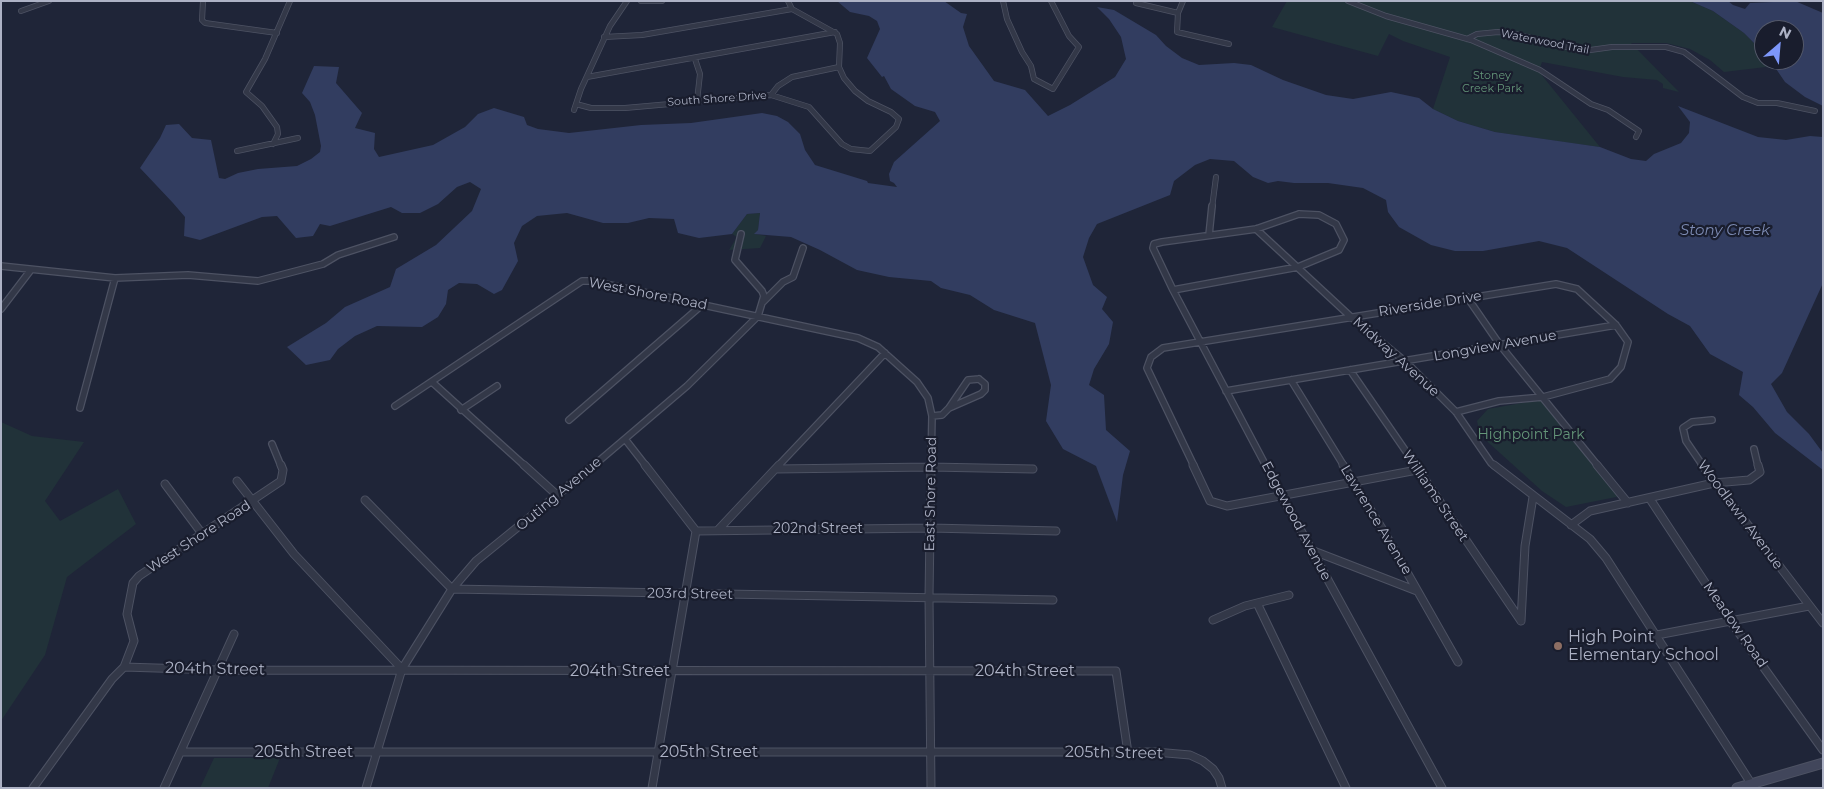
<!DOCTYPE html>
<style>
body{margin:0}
#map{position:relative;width:1824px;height:789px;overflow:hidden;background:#1f2538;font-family:Montserrat,sans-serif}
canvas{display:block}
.frame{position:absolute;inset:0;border:2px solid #adb2c5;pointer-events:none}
.north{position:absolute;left:1754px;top:20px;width:50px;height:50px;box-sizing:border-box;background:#191d2d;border:1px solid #54596a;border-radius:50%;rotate:27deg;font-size:14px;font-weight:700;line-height:20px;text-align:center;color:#adb2c5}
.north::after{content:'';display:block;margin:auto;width:18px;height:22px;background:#7d97fa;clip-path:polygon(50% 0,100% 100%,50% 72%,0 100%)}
</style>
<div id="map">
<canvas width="1824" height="789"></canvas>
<div class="frame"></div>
<div class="north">N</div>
</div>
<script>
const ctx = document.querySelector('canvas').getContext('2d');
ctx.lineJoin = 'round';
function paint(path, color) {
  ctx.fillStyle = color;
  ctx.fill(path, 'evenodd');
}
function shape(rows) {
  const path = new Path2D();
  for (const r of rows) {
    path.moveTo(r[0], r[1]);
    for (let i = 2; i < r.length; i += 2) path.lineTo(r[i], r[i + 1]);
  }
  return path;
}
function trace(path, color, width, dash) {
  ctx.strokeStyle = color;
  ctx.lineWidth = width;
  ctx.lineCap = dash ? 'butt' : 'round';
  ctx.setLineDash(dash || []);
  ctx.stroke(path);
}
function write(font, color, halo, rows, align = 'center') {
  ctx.font = font + ' Montserrat,sans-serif';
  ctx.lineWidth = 4.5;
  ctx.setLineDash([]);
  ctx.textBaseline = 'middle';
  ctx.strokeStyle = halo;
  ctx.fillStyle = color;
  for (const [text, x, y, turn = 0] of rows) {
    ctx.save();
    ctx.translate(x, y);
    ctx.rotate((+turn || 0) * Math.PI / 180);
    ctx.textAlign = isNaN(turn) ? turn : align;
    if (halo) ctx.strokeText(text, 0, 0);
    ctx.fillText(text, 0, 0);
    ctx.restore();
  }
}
const green = shape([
 [1287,1,1690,1,1713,11,1744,33,1764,53,1764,60,1770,60,1774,66,1724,72,1710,60,1690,49,1666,43,1631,43,1679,92,1663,88,1663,84,1657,80,1623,77,1542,62,1540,68,1536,68,1600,147,1563,142,1495,132,1458,121,1433,109,1450,57,1403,41,1389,34,1378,56,1272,27],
 [760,213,758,230,755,234,766,236,760,248,729,250,737,237,732,234,747,214],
 [1544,399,1621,496,1566,507,1542,491,1480,435,1477,421,1488,409],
 [1,422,32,436,84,442,45,501,60,521,118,489,136,524,67,577,45,655,1,721],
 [214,758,280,758,268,788,200,788]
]);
const water = shape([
 [837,1,944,1,961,13,967,14,963,27,969,46,994,81,1025,90,1048,116,1070,105,1115,77,1126,59,1121,37,1109,19,1097,7,1114,10,1156,35,1166,46,1182,58,1199,65,1234,63,1251,65,1283,80,1326,95,1353,99,1391,92,1419,98,1433,109,1458,121,1495,132,1600,147,1631,159,1646,161,1654,154,1681,143,1689,133,1690,122,1678,106,1758,137,1786,140,1810,136,1823,137,1823,283,1782,373,1771,384,1787,412,1809,434,1823,453,1823,470,1775,433,1753,407,1739,395,1743,372,1710,354,1690,326,1668,314,1567,248,1539,241,1483,251,1455,251,1431,245,1399,227,1388,212,1386,200,1363,188,1328,183,1294,183,1278,181,1268,183,1253,177,1234,161,1210,159,1195,165,1174,181,1170,195,1097,224,1089,238,1083,257,1093,285,1107,297,1102,309,1113,322,1109,344,1094,369,1089,385,1104,395,1106,430,1130,451,1123,475,1117,522,1096,466,1063,449,1046,421,1051,385,1035,323,994,310,970,295,941,288,931,281,889,277,857,270,820,250,791,237,754,234,758,230,760,213,747,214,732,234,699,238,678,233,674,219,649,218,628,223,603,223,567,213,537,216,522,226,514,243,518,261,502,290,494,294,477,284,459,283,448,290,446,304,438,317,422,327,377,326,355,336,338,349,330,360,306,365,287,347,326,323,345,307,390,287,396,269,436,245,472,211,481,189,470,182,457,187,438,204,420,213,402,213,391,207,330,226,320,224,313,236,296,238,277,216,262,217,200,240,184,236,185,217,173,203,140,168,160,138,166,125,179,124,192,138,211,140,219,178,225,179,238,173,258,169,297,166,311,159,320,152,321,146,315,115,310,102,302,93,314,66,339,67,336,83,362,113,355,128,375,133,374,149,379,157,433,145,465,127,478,114,494,108,524,117,527,125,538,129,569,133,641,125,691,123,762,113,777,116,788,122,800,134,805,150,815,165,867,181,868,183,897,187,894,183,890,181,889,174,894,162,940,121,935,112,915,106,891,89,884,76,882,77,867,58,880,29,877,21,869,16,850,12],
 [1690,1,1728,1,1733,5,1745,9,1750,3,1795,1,1823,13,1823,106,1805,97,1785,82,1770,60,1794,60,1794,30,1764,30,1764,53,1744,33,1713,11]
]);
const streetFar2 = shape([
 [203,1,202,20,205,23,277,33],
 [641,1,662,1],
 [1003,1,1007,19,1022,52,1031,66,1034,79,1053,89,1079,47,1069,36,1051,1],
 [1183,1,1178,13,1177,32,1229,44],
 [1348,1,1386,16,1471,40,1540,70,1591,104,1608,110,1639,131,1636,137],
 [1136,3,1178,13],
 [21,11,49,1],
 [604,37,642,35,792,9],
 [1467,39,1477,34,1498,32,1511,33,1583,51,1612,47,1666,47,1684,52,1743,97,1758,103,1777,103,1815,111],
 [695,59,700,74,697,101],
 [587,77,835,32],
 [771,95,778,86,792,77,839,67],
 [576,104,591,108,625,108,771,95,809,107,842,144,851,149,870,151,896,127,899,119,891,112,868,101,855,91,844,78,839,67,840,43,837,34,792,9,788,1],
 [574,110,581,89,610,26,627,1],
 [273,144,278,134,277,127,262,106,246,92,265,59,290,1],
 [237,151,298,138],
 [1212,208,1216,177]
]);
const streetFar1 = shape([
 [1299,214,1319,215,1336,224,1344,240,1339,250,1298,267,1173,290,1153,248,1154,244,1162,242,1256,229,1299,214],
 [1256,229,1351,317,1406,362,1456,412,1491,463,1495,466],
 [1209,235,1212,206],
 [1,266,115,278,188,275,258,281,323,264,338,255,394,237],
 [1173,290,1266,466],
 [1467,297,1500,345,1598,466],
 [763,302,783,282,793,277,803,248],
 [1,309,30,271],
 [1350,370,1416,466],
 [979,379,985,384,985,390,981,394,949,408,968,380,979,379],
 [1291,380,1344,466],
 [432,382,525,466],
 [1226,391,1616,325],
 [395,406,582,281,591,281,858,338,878,347,917,382,928,398,932,416,931,466],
 [80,408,115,278],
 [461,410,497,386],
 [932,416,942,415,949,408],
 [569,420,702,305],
 [625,439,646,466],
 [272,444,281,466],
 [1754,449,1758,466],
 [593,466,687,386,758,316,764,296,762,291,735,260,741,234],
 [778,466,885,353],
 [1194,466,1147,368,1151,357,1163,348,1556,284,1577,289,1616,325,1628,342,1621,367,1610,379,1543,397,1499,401,1456,412],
 [1703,466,1686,441,1683,428,1692,422,1712,420]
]);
const street = shape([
 [524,465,558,496],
 [645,465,696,531,931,528,1056,531],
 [1193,465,1210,501,1227,506,1417,470],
 [1265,465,1442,788],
 [1343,465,1383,530,1458,662],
 [1415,465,1521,621],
 [1494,465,1590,539,1606,558,1754,788],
 [1597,465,1628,503],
 [1702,465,1823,623],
 [776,469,930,467,1033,469],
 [237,481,294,554,402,669],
 [165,484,203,535],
 [1650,499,1731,622,1823,750],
 [365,500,452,589,1053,600],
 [1571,525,1590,511,1714,483,1749,480,1760,472,1758,465],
 [718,530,779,465],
 [1311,550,1417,591],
 [1257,603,1346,788],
 [1213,620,1245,606,1289,595],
 [1521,621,1525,546,1533,497],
 [1657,635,1809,606],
 [124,667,219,670,1116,671,1128,753],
 [181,752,1155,752,1190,755,1203,761,1213,769,1219,778,1222,788],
 [33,788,112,679,124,667,134,641,127,614,133,583,139,576,281,481,283,470,281,465],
 [164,788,234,634],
 [366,788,402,669,452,589,476,561,594,465],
 [652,788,696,531],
 [931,788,929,597,931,465]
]);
const secondary = shape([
 [1737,788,1823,763]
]);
const markers = [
 [1558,646,5,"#8d6e63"]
];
const farStreetnames = [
 ["Waterwood Trail",1545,42,11],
 ["South Shore Drive",717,99,-4]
];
const farParknames = [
 ["Stoney",1492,76],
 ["Creek Park",1492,89]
];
const streetNames = [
 ["West Shore Road",648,294,11],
 ["Riverside Drive",1430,304,-9],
 ["Longview Avenue",1495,346,-10],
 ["Midway Avenue",1396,357,42],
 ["Outing Avenue",559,494,-40],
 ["East Shore Road",931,494,-89],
 ["Williams Street",1435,496,56],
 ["Woodlawn Avenue",1740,515,53],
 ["Lawrence Avenue",1376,520,59],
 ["Edgewood Avenue",1296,521,62],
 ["202nd Street",818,529],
 ["West Shore Road",199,537,-33],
 ["203rd Street",690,594,1],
 ["Meadow Road",1735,625,55]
];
const parkNames = [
 ["Highpoint Park",1531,435]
];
const waterNames = [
 ["Stony Creek",1725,231]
];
const nearPoinames = [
 ["High Point",1568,637],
 ["Elementary School",1568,655]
];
const nearStreetnames = [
 ["204th Street",215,669,1],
 ["204th Street",620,671],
 ["204th Street",1025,671],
 ["205th Street",304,752],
 ["205th Street",709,752],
 ["205th Street",1114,753,1]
];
paint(green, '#213239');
paint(water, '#323d60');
trace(streetFar2, '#4d5263', 6);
trace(streetFar1, '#4d5263', 8);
trace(street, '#4d5263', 9);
trace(secondary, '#4d5263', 11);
trace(streetFar2, '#333848', 4.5);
trace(streetFar1, '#333848', 5.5);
trace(street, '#333848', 7);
trace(secondary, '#41465b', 9);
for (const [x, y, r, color] of markers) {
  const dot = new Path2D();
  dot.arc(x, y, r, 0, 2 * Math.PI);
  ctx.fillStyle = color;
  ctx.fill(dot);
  trace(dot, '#191d2d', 2);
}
write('11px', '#adb2c5', '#191d2d', farStreetnames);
write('11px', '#649679', '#191d2d', farParknames);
write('14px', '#adb2c5', '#191d2d', streetNames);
write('14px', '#649679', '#191d2d', parkNames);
write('italic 15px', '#7c8ab2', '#191d2d', waterNames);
write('16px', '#adb2c5', '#191d2d', nearPoinames, 'left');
write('16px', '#adb2c5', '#191d2d', nearStreetnames);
</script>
